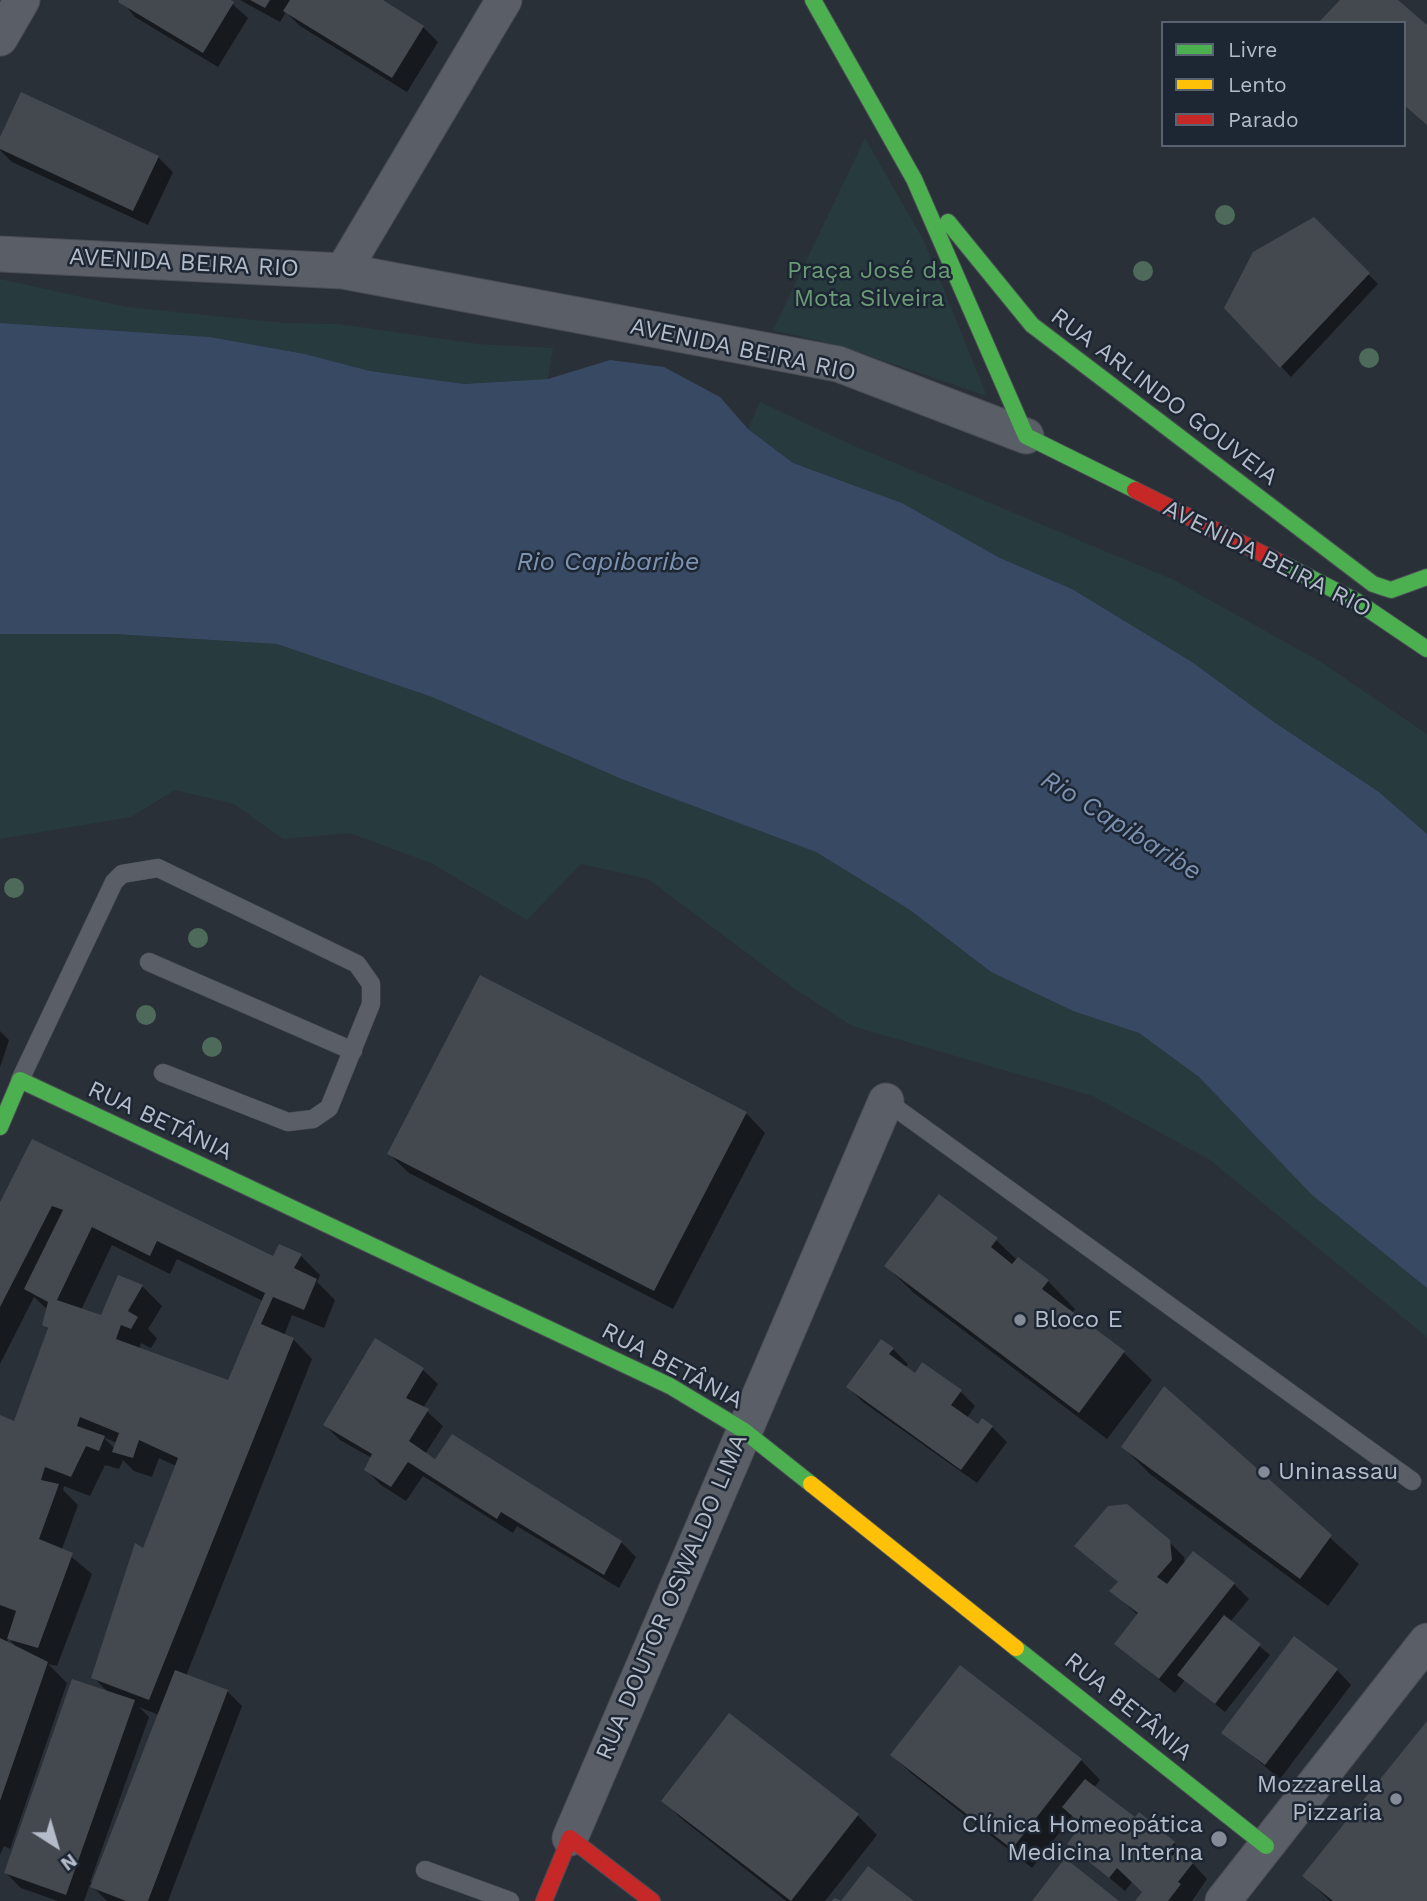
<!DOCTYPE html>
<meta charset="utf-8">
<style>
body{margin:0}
#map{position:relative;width:1427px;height:1901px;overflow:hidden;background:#2a3038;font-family:"Work Sans",sans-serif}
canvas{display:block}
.legend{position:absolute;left:1161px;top:21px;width:245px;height:126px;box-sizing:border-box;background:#1d2633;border:2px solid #59626f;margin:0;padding:9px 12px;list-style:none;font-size:21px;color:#b4bcc9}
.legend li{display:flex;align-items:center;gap:14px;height:35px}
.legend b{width:35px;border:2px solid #59626f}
.north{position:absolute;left:21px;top:1810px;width:70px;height:70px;-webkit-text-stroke:5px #1d2633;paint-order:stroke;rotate:143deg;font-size:19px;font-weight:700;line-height:28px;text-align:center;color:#b4bcc9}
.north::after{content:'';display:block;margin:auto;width:24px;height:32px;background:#b4bcc9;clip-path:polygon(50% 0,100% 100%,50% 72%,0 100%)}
</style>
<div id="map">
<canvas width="1427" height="1901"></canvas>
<ul class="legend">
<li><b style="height:9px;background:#4caf50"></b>Livre</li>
<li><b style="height:9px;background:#ffc107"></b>Lento</li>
<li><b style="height:9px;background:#c62828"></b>Parado</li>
</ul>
<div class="north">N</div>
</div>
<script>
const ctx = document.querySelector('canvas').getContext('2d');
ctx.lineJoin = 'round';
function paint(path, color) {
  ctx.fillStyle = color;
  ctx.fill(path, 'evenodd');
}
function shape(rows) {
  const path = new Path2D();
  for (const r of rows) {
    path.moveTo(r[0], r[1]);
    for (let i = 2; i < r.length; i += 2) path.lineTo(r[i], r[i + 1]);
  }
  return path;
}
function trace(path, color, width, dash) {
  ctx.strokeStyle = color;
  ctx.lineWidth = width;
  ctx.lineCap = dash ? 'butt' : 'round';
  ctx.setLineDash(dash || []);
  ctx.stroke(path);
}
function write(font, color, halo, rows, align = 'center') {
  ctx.font = font + ' "Work Sans",sans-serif';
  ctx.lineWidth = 5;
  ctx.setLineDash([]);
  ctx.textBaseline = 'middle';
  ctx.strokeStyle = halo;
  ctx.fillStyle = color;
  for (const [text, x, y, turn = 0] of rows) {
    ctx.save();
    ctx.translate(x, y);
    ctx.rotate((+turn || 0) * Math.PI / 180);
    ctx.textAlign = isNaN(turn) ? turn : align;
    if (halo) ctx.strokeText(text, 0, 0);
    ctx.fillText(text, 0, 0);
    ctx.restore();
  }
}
const green = shape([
 [865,138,924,241,987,396,841,346,773,330],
 [0,279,127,307,284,323,338,324,478,344,553,348,548,379,464,384,370,371,305,354,210,337,0,323],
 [760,402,852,445,1174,580,1321,662,1427,734,1427,834,1379,792,1274,722,1192,662,1072,589,1000,558,902,503,793,463,748,429],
 [0,634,114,634,277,644,432,697,624,780,816,852,910,910,991,972,1073,1011,1139,1033,1199,1077,1312,1195,1427,1288,1427,1337,1210,1160,1093,1096,852,1026,795,989,648,879,581,864,527,920,431,863,349,833,283,839,234,804,175,790,131,817,0,839]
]);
const water = shape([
 [0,323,210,337,305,354,370,371,464,384,548,379,610,360,664,367,720,397,748,429,793,463,902,503,1000,558,1072,589,1192,662,1274,722,1379,792,1427,834,1427,1288,1312,1195,1199,1077,1139,1033,1073,1011,991,972,910,910,816,852,624,780,432,697,277,644,114,634,0,634]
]);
const shadow = shape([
 [121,0,228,0,248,18,218,67,135,17],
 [240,0,380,0,423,27,438,42,407,92,300,26,286,12,280,22],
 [0,141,158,157,173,172,148,225,12,162,0,150],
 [1314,219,1378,284,1291,377,1226,308],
 [0,1031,9,1040,0,1067],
 [746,1113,765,1133,673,1309,409,1173,389,1154],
 [33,1141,274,1258,301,1256,320,1275,317,1282,335,1300,324,1328,292,1315,284,1336,293,1339,312,1359,186,1676,227,1691,242,1706,168,1901,107,1901,90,1884,84,1901,58,1901,21,1888,6,1873,109,1693,93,1677,176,1466,159,1458,152,1477,134,1471,123,1460,119,1469,105,1465,90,1496,64,1486,63,1490,78,1505,62,1549,92,1574,57,1666,48,1664,67,1683,10,1849,4,1846,0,1855,0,1417,15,1423,49,1330,44,1325,48,1310,34,1297,0,1364,0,1206],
 [112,1245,170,1274,177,1259,263,1301,229,1382,139,1349,141,1343,151,1348,157,1338,148,1329,162,1306,142,1286,102,1317,81,1310],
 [103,1437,117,1443,115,1449],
 [9,1639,18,1649,5,1643],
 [139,1707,159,1715,93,1883,90,1882,149,1717],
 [996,1240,1017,1260,1048,1281,1075,1309,1072,1313,1124,1353,1152,1380,1107,1439,914,1293,886,1266],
 [893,1349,908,1364,905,1368,915,1375,960,1391,975,1406,967,1418,979,1426,992,1427,1007,1442,977,1483,863,1402,848,1387],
 [423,1370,438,1384,423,1408,443,1426,425,1454,621,1542,636,1557,619,1588,517,1526,513,1533,423,1476,406,1501,381,1485,366,1470,372,1458,340,1440,325,1425],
 [1165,1389,1359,1564,1328,1606,1150,1474,1123,1447],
 [1168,1541,1184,1557,1185,1564,1234,1584,1249,1599,1230,1622,1270,1655,1225,1712,1185,1680,1175,1693,1116,1644,1138,1615,1112,1591,1119,1583,1092,1560],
 [1337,1670,1351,1685,1280,1779,1224,1732],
 [730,1716,858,1816,877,1835,825,1901,786,1901,683,1820,663,1801],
 [1427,1724,1427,1901,1330,1901,1304,1876],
 [892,1755,1081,1760,1100,1780,1094,1788,1135,1820,1174,1843,1207,1879,1192,1901,1137,1901,1144,1893,1132,1882,1125,1891,1069,1844,1084,1825,1073,1815,1032,1868,912,1774]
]);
const building = shape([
 [119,0,231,0,234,2,203,53,118,2],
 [250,0,270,0,265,8],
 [290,0,383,0,424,26,392,78,283,11],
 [1340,0,1398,0,1427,25,1427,125,1404,105,1404,23,1318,23],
 [21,92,159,156,133,211,0,149,0,137],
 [1314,217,1370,273,1280,368,1224,308,1253,252],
 [480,975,747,1112,654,1291,387,1154],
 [32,1139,273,1256,279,1244,302,1254,294,1268,317,1279,304,1310,273,1297,261,1324,294,1338,149,1700,91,1678,135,1543,143,1548,178,1458,139,1440,133,1458,112,1452,119,1433,80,1417,77,1426,105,1436,99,1451,86,1446,71,1477,45,1467,41,1480,59,1484,39,1539,73,1553,38,1648,7,1639,16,1611,0,1605,0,1415,14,1421,48,1328,42,1325,48,1302,24,1289,63,1210,52,1206,0,1307,0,1202],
 [92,1227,150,1256,157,1241,265,1293,228,1380,116,1339,121,1325,131,1329,138,1317,128,1311,143,1285,118,1275,101,1315,57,1300],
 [939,1194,998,1238,991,1247,1012,1264,1018,1257,1049,1280,1042,1289,1125,1351,1079,1413,884,1266],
 [375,1338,424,1368,406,1398,429,1409,409,1441,435,1459,452,1434,622,1541,604,1575,501,1512,497,1519,408,1462,391,1487,364,1470,372,1454,323,1425],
 [881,1339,894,1348,889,1354,915,1373,922,1362,962,1390,951,1405,978,1424,982,1418,993,1426,961,1470,846,1387],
 [1164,1386,1332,1535,1300,1579,1121,1447],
 [1127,1504,1170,1540,1172,1560,1157,1577,1163,1581,1167,1584,1193,1551,1235,1583,1159,1679,1114,1644,1138,1613,1109,1591,1118,1582,1074,1546,1108,1506],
 [1224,1615,1261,1644,1215,1704,1177,1675],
 [1294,1636,1338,1669,1265,1765,1221,1733],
 [0,1638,48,1662,0,1801],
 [960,1665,1082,1759,1012,1849,890,1755],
 [175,1670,228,1690,148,1901,126,1901,90,1887],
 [72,1679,135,1700,66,1895,4,1873],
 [729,1713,859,1814,791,1901,661,1801],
 [1427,1721,1427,1901,1333,1901,1302,1876],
 [1085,1779,1135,1817,1139,1812,1175,1842,1167,1851,1172,1856,1177,1851,1193,1863,1178,1882,1181,1884,1168,1901,1135,1901,1142,1892,1117,1868,1109,1878,1067,1844,1085,1820,1081,1815,1078,1821,1062,1807],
 [1065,1858,1119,1901,1032,1901],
 [868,1866,914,1901,832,1901,835,1898,841,1901]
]);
const lane = shape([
 [149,962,353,1051],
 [20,1080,114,882,122,874,158,868,357,964,371,984,371,1004,329,1108,313,1119,288,1122,163,1073],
 [886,1101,1412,1481],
 [425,1870,510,1901]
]);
const street = shape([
 [0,38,22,0],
 [0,254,343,271,838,364,1026,436],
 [343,271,504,0],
 [570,1838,886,1101],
 [1223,1901,1427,1641]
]);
const fast = shape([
 [813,0,914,179,1026,436,1135,490],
 [948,222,1032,325,1373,584,1391,590,1427,577],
 [1281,563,1356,601,1427,649],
 [0,1127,20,1080,670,1386,743,1430,811,1484],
 [1016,1648,1266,1846]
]);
const slow = shape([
 [811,1484,1016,1648]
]);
const jam = shape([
 [1135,490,1281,563],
 [544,1901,570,1838,652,1901]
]);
const trees = [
 [1225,215],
 [1143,271],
 [1369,358],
 [14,888],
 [198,938],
 [146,1015],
 [212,1047]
];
const markers = [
 [1020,1320,7,"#848b96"],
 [1264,1472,7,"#848b96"],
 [1396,1799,7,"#848b96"],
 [1219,1839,9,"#848b96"]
];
const streetNames = [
 ["AVENIDA BEIRA RIO",184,263,3],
 ["AVENIDA BEIRA RIO",743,350,12],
 ["RUA ARLINDO GOUVEIA",1164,397,37],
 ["AVENIDA BEIRA RIO",1267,559,27],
 ["RUA BETÂNIA",160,1121,25],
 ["RUA BETÂNIA",672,1366,28],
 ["RUA DOUTOR OSWALDO LIMA",672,1597,-67],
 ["RUA BETÂNIA",1128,1707,39]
];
const parkNames = [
 ["Praça José da",869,271],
 ["Mota Silveira",869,299]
];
const poiNames = [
 ["Bloco E",1034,1320],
 ["Uninassau",1278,1472],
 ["Mozzarella",1382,1785,"right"],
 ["Pizzaria",1382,1813,"right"],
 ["Clínica Homeopática",1203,1825,"right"],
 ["Medicina Interna",1203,1853,"right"]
];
const waterNames = [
 ["Rio Capibaribe",608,562],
 ["Rio Capibaribe",1121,826,32]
];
paint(green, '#273a3e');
paint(water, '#384963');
paint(shadow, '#0007');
paint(building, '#444950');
trace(lane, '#484c53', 19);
trace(street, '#484c53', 37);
trace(fast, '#484c53', 18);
trace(slow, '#484c53', 18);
trace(jam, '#484c53', 18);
trace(lane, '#5a5e66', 18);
trace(street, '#5a5e66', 35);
trace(fast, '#4caf50', 16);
trace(slow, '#ffc107', 16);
trace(jam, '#c62828', 16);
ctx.fillStyle = '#4e6a5a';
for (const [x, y] of trees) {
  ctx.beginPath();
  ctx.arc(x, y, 10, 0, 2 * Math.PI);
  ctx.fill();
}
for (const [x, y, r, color] of markers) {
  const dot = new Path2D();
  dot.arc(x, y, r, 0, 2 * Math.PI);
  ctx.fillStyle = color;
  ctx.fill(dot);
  trace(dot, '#1d2633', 2.5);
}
write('24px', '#b4bcc9', '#1d2633', streetNames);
write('24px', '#6b9a76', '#1d2633', parkNames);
write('24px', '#b4bcc9', '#1d2633', poiNames, 'left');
write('italic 26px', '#7c92b1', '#1d2633', waterNames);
</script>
